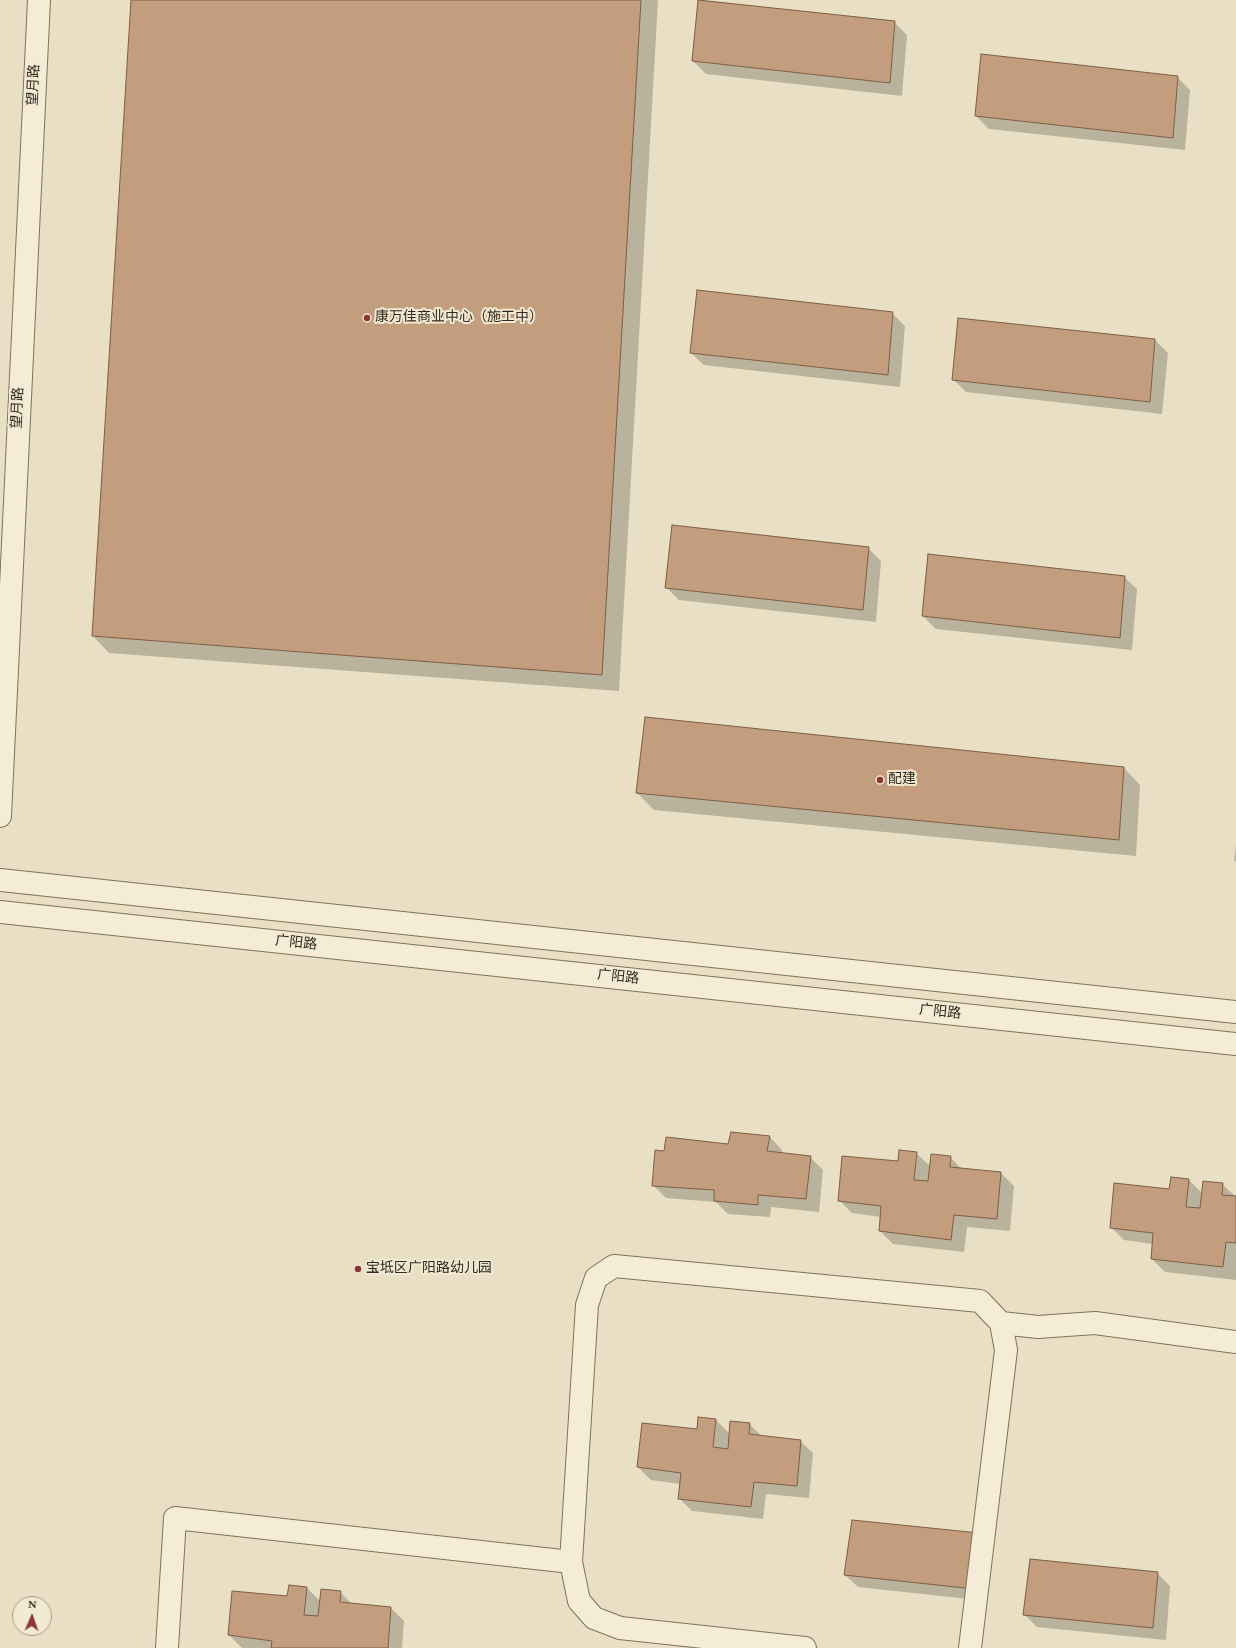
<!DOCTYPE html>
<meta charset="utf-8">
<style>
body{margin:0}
#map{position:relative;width:1236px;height:1648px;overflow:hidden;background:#e8dfc4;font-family:Spectral,serif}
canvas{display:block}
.north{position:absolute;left:12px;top:1596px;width:40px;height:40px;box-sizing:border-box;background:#f1e9d2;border:1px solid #a59c8a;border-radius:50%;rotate:2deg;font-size:11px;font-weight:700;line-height:16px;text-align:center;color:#32291f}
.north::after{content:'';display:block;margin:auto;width:14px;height:18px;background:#883734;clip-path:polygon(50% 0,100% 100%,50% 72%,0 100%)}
</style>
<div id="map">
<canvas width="1236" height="1648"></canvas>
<div class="north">N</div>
</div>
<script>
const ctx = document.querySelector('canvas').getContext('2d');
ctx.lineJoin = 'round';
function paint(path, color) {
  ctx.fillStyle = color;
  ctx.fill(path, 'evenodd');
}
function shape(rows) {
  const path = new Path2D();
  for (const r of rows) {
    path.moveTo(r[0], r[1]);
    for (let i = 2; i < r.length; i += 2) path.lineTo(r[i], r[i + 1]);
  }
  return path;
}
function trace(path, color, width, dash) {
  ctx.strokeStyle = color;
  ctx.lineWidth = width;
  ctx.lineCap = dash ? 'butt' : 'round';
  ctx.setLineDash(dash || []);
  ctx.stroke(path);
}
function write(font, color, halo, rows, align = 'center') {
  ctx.font = font + ' Spectral,"Noto Sans SC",serif';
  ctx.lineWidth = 4;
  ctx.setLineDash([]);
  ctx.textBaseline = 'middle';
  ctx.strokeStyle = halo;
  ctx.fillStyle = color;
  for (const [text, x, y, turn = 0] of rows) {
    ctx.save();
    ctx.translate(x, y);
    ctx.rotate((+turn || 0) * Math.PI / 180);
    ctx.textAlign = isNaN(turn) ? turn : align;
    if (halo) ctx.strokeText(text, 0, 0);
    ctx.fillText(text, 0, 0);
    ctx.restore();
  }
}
const shadow = shape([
 [132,0,658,0,619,691,109,653,93,636],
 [699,0,894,22,907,35,902,96,706,74,693,61],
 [1177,77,1190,90,1185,150,989,129,976,116],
 [892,313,905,326,900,387,704,365,691,353],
 [1155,340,1168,353,1162,414,966,392,953,379],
 [868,548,881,561,876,622,679,600,666,587],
 [1124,577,1137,589,1132,650,936,629,923,616],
 [1124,768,1140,785,1136,856,654,810,637,793],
 [1236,845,1236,862,1234,860],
 [770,1137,782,1150,782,1154,810,1157,823,1170,819,1212,771,1207,770,1217,728,1214,716,1202,666,1198,653,1185,665,1152,729,1146],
 [916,1153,931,1167,950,1157,963,1170,1001,1173,1014,1186,1010,1231,967,1227,964,1252,893,1244,880,1231,881,1217,852,1213,839,1200],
 [1189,1180,1203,1194,1222,1184,1236,1197,1236,1280,1165,1272,1152,1259,1153,1244,1124,1240,1111,1227],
 [716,1420,730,1434,749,1424,762,1436,800,1441,813,1453,809,1498,766,1494,763,1519,692,1511,679,1498,681,1484,651,1480,638,1467],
 [992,1546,987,1601,858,1587,845,1575],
 [1157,1573,1170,1586,1166,1640,1037,1627,1024,1614],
 [307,1588,321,1602,340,1592,353,1605,391,1608,404,1621,402,1648,242,1648,229,1635,288,1597]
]);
const building = shape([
 [131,0,641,0,602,675,92,636,131,0],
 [698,0,895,21,890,83,692,61,698,0],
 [981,54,1178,76,1173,138,975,116,981,54],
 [697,290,893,312,888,375,690,353,697,290],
 [958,318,1155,339,1150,402,952,380,958,318],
 [672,525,869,547,863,610,665,588,672,525],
 [928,554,1125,576,1120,638,922,616,928,554],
 [645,717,1124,767,1119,840,636,793,645,717],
 [731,1132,770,1136,767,1151,811,1156,806,1199,758,1195,758,1205,714,1201,714,1190,652,1186,655,1150,664,1151,666,1137,728,1144,731,1132],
 [899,1150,917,1152,914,1180,928,1181,931,1154,951,1156,950,1167,1001,1172,997,1219,954,1215,951,1240,879,1231,881,1206,838,1201,842,1156,898,1161,899,1150],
 [1171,1177,1189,1179,1186,1207,1200,1208,1203,1181,1223,1183,1222,1195,1236,1196,1236,1243,1226,1242,1223,1267,1151,1259,1153,1233,1110,1228,1114,1183,1169,1189,1171,1177],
 [698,1417,716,1419,713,1447,728,1449,730,1421,750,1423,749,1434,801,1440,797,1486,754,1482,751,1507,678,1499,681,1473,637,1467,642,1423,697,1429,698,1417],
 [852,1520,979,1533,974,1589,844,1575,852,1520],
 [1030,1559,1158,1572,1153,1628,1023,1615,1030,1559],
 [289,1585,307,1587,304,1615,318,1616,321,1589,341,1591,340,1602,391,1607,388,1648,271,1648,272,1641,228,1635,232,1591,287,1596,289,1585]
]);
const minor = shape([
 [0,816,39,0],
 [0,880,1236,1012],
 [0,912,1236,1044],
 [167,1648,175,1518,571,1562],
 [805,1648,620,1628,594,1618,579,1601,571,1562,587,1305,596,1278,614,1266,980,1301,1001,1323,1038,1327,1095,1323,1236,1342],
 [970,1648,1006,1350,1001,1323]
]);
const markers = [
 [367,318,4,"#883734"],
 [880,780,4,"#883734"],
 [358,1269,4,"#883734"]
];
const streetNames = [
 ["望月路",35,85,-87],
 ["望月路",19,408,-87],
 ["广阳路",296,944,6],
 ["广阳路",618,978,6],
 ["广阳路",940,1013,6]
];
const poiNames = [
 ["康万佳商业中心（施工中）",375,318],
 ["配建",888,780],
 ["宝坻区广阳路幼儿园",366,1269]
];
paint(shadow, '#0003');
paint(building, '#c29d7e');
trace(building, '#7d5e45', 1);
trace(minor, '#81715c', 24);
trace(minor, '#f4ecd6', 22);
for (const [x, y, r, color] of markers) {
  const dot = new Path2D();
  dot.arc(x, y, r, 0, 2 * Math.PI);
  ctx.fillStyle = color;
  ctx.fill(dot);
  trace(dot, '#f1e9d2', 1.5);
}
write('14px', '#32291f', '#f1e9d2', streetNames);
write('14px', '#32291f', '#f1e9d2', poiNames, 'left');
</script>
